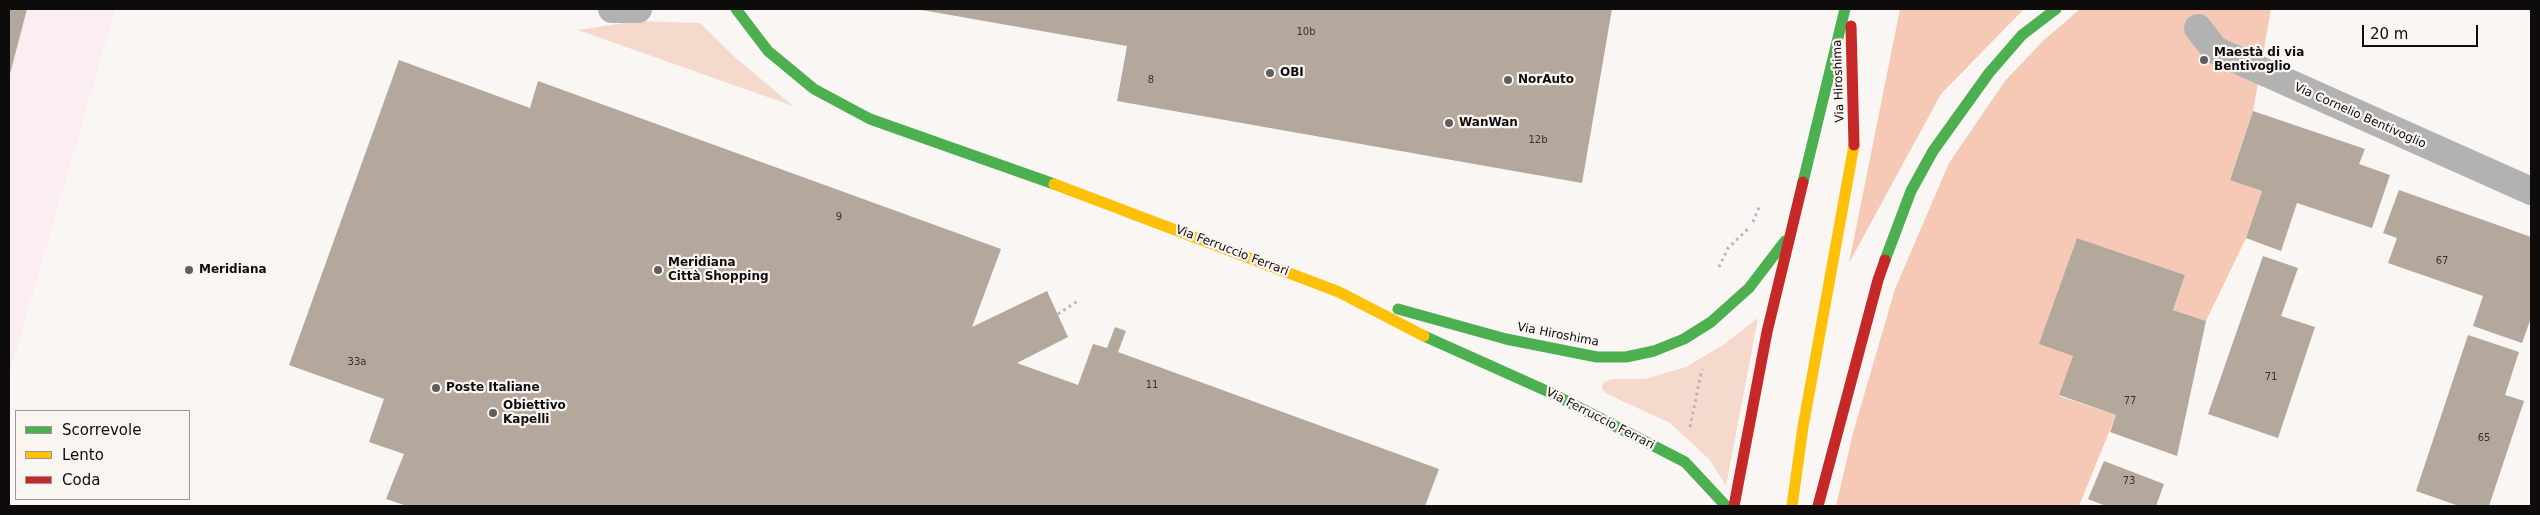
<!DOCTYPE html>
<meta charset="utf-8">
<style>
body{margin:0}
#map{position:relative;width:2540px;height:515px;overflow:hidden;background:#f9f6f4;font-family:"DejaVu Sans",sans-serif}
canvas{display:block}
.frame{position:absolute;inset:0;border:10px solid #0e0b0b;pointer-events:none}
.legend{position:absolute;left:15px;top:410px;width:175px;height:90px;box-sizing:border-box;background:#fbf5f2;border:1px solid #9c9796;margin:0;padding:6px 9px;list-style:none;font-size:15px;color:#0e0b0b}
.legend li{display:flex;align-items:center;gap:10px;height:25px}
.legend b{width:25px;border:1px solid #9c9796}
.scale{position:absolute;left:2362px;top:25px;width:116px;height:22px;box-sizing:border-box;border:2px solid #0e0b0b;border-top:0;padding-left:6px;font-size:15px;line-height:18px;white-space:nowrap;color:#0e0b0b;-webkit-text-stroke:4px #fbf5f2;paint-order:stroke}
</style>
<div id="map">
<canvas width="2540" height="515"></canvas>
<div class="frame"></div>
<ul class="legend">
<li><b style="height:6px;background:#4caf50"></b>Scorrevole</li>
<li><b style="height:6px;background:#ffc107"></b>Lento</li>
<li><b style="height:6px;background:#c62828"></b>Coda</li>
</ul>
<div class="scale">20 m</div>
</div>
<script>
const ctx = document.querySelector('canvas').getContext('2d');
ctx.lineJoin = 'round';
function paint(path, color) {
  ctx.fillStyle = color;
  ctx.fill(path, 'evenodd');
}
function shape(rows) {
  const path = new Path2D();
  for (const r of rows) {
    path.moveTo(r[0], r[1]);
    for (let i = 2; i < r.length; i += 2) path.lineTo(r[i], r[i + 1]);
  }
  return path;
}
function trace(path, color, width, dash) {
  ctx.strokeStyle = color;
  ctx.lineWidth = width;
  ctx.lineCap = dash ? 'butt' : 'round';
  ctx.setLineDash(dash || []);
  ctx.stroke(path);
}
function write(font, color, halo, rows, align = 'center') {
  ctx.font = font + ' "DejaVu Sans",sans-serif';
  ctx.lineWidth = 4.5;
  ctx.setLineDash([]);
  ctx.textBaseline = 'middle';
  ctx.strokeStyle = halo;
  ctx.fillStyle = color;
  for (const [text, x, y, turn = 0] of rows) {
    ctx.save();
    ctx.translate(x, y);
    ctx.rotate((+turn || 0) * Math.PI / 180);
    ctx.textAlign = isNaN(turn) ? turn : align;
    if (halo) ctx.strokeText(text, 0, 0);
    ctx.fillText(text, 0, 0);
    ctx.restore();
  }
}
const commercial = shape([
 [9,9,115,9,9,376]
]);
const green = shape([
 [637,21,700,23,737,59,793,106,578,30],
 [1758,318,1726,486,1709,459,1670,423,1605,393,1602,388,1603,383,1611,379,1645,379,1686,367,1723,345]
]);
const forest = shape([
 [1900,9,2024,9,1941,94,1849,263],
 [2080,9,2271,9,2253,111,2230,179,2262,191,2246,238,2206,321,2173,310,2185,275,2077,238,2040,344,2073,356,2059,396,2116,415,2079,506,1836,506,1853,433,1895,289,1949,163,2005,81,2043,41]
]);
const building = shape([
 [9,9,27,9,9,78],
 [916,9,1612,9,1582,183,1117,101,1127,46],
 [399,60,530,108,538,81,1001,249,972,327,1047,291,1068,337,1017,363,1078,385,1093,344,1107,348,1115,327,1126,331,1118,352,1439,469,1425,506,407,506,386,499,404,454,369,442,384,399,289,365],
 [2253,111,2365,149,2359,164,2390,175,2372,228,2297,203,2281,251,2246,238,2262,191,2230,180],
 [2399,190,2531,237,2531,318,2522,343,2473,326,2483,296,2388,263,2397,238,2383,233],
 [2077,238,2185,275,2173,310,2206,321,2177,456,2110,432,2116,415,2059,395,2073,356,2039,344],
 [2263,256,2298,268,2281,316,2315,327,2278,438,2208,414],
 [2468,335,2519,352,2505,395,2524,401,2489,506,2459,506,2416,491],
 [2104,461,2164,484,2156,506,2106,506,2088,499]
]);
const path = shape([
 [1753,222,1760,205],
 [1719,267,1728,248,1750,227],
 [1058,314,1079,300],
 [1690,427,1702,369]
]);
const street = shape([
 [612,9,638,9],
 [2198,28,2215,50,2531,191]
]);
const fast = shape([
 [736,9,768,51,814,89,870,119,1054,184],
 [1803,182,1845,9],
 [1885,260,1911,191,1933,151,1989,73,2022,35,2056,9],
 [1398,309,1506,339,1597,357,1626,357,1654,351,1684,339,1711,322,1749,288,1785,241],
 [1424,336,1549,392,1685,462,1726,506]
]);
const slow = shape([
 [1054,184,1339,292,1424,336],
 [1792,506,1803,427,1854,145]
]);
const jam = shape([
 [1851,26,1854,145],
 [1734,506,1767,332,1803,182],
 [1818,506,1878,280,1885,260]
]);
const markers = [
 [2204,60,5,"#605d5d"],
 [1270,73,5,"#605d5d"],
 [1508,80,5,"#605d5d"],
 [1449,123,5,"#605d5d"],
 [189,270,5,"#605d5d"],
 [658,270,5,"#605d5d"],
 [436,388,5,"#605d5d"],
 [493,413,5,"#605d5d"]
];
const numberNames = [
 ["10b",1306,32],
 ["8",1151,80],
 ["12b",1538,140],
 ["9",839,217],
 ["67",2442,261],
 ["33a",357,362],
 ["71",2271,377],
 ["11",1152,385],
 ["77",2130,401],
 ["65",2484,438],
 ["73",2129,481]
];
const poiNames = [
 ["Maestà di via",2214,53],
 ["Bentivoglio",2214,67],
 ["OBI",1280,73],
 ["NorAuto",1518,80],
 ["WanWan",1459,123],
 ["Meridiana",668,263],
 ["Città Shopping",668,277],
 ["Meridiana",199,270],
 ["Poste Italiane",446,388],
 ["Obiettivo",503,406],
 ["Kapelli",503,420]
];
const streetNames = [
 ["Via Hiroshima",1839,81,-92],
 ["Via Cornelio Bentivoglio",2360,116,24],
 ["Via Ferruccio Ferrari",1232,251,21],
 ["Via Hiroshima",1558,335,11],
 ["Via Ferruccio Ferrari",1600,419,27]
];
paint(commercial, '#fbedf2');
paint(green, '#f6d9cd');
paint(forest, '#f6c9b6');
paint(building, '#b4a79c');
trace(path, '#b8b5b6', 3, [2.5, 4]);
trace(street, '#b3b2b3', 28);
trace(fast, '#4caf50', 11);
trace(slow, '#ffc107', 11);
trace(jam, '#c62828', 11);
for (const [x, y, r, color] of markers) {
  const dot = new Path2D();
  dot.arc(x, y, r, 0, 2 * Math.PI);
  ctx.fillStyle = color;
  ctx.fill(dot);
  trace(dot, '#fbf5f2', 2);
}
write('10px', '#38322f', null, numberNames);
write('bold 12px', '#0e0b0b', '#fbf5f2', poiNames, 'left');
write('12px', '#0e0b0b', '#fbf5f2', streetNames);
</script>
